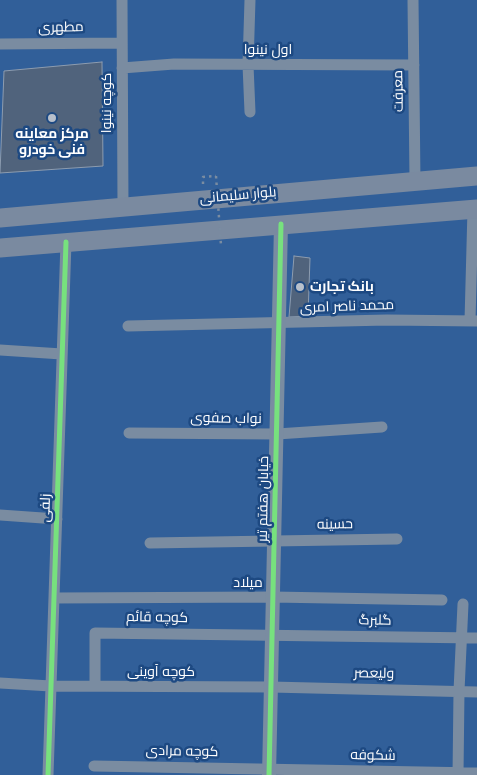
<!DOCTYPE html>
<meta charset="utf-8">
<style>
body{margin:0}
canvas{display:block;background:#344c6b}
</style>
<canvas width="477" height="775"></canvas>
<script>
const ctx = document.querySelector('canvas').getContext('2d');
ctx.lineJoin = 'round';
function paint(path, color) {
  ctx.fillStyle = color;
  ctx.fill(path, 'evenodd');
}
function shape(rows) {
  const path = new Path2D();
  for (const r of rows) {
    path.moveTo(r[0], r[1]);
    for (let i = 2; i < r.length; i += 2) path.lineTo(r[i], r[i + 1]);
  }
  return path;
}
function trace(path, color, width, dash) {
  ctx.strokeStyle = color;
  ctx.lineWidth = width;
  ctx.lineCap = dash ? 'butt' : 'round';
  ctx.setLineDash(dash || []);
  ctx.stroke(path);
}
function write(font, color, halo, rows, align = 'center') {
  ctx.font = font + ' Poppins,Cairo,sans-serif';
  ctx.lineWidth = 5;
  ctx.setLineDash([]);
  ctx.textBaseline = 'middle';
  ctx.strokeStyle = halo;
  ctx.fillStyle = color;
  for (const [text, x, y, turn = 0] of rows) {
    ctx.save();
    ctx.translate(x, y);
    ctx.rotate((+turn || 0) * Math.PI / 180);
    ctx.textAlign = isNaN(turn) ? turn : align;
    if (halo) ctx.strokeText(text, 0, 0);
    ctx.fillText(text, 0, 0);
    ctx.restore();
  }
}
const green = shape([
 [0,0,477,0,477,775,0,775]
]);
const building = shape([
 [102,62,103,166,0,173,4,71,102,62],
 [294,256,310,258,308,316,289,317,294,256]
]);
const path = shape([
 [203,184,203,177,216,176]
]);
const minor = shape([
 [122,0,123,206],
 [250,0,248,65,250,112],
 [413,0,415,181],
 [0,44,122,43],
 [122,68,174,64,414,65],
 [470,321,473,209],
 [128,326,387,320,477,321],
 [0,350,62,354],
 [129,433,277,434,382,427],
 [0,515,57,519],
 [150,543,397,539],
 [54,598,273,597,442,600],
 [0,683,51,686,271,687,477,692],
 [95,686,95,633,477,638],
 [94,766,477,773],
 [48,775,66,242],
 [458,775,459,691,463,604]
]);
const tertiary = shape([
 [269,775,281,224]
]);
const trunk = shape([
 [0,218,477,176],
 [0,248,477,209]
]);
const pathBridge = shape([
 [216,176,221,245]
]);
const cycleway = shape([
 [48,775,66,242],
 [269,775,281,224]
]);
const markers = [
 [52,118,5,"#b8c0cb"],
 [300,287,5,"#b8c0cb"]
];
const streetNames = [
 ["مطهری",61,28,-1],
 ["اول نینوا",268,50],
 ["معرفت",399,91,-91],
 ["کوچه نینوا",107,103,-90],
 ["بلوار سلیمانی",238,196,-5],
 ["محمد ناصر امری",347,307,-2],
 ["نواب صفوی",226,419,1],
 ["خیابان هفتم تیر",264,499,-89],
 ["زلفی",46,508,-88],
 ["حسینه",335,525,-1],
 ["میلاد",248,583],
 ["کوچه قائم",157,618,1],
 ["گلبرگ",375,621,1],
 ["کوچه آوینی",161,672],
 ["ولیعصر",374,674,1],
 ["کوچه مرادی",182,752,1],
 ["شکوفه",373,756,1]
];
const poiNames = [
 ["مرکز معاینه",52,134],
 ["فنی خودرو",52,150],
 ["بانک تجارت",310,287,"left"]
];
paint(green, '#315f99');
paint(building, '#50637c');
trace(building, '#8d9caf', 1);
trace(path, '#7a8ca1', 2.5, [2.5, 4]);
trace(minor, '#7a8ca1', 11);
trace(tertiary, '#7a8ca1', 14);
trace(trunk, '#7a8aa0', 19);
trace(pathBridge, '#7a8ca1', 2.5, [2.5, 4]);
trace(cycleway, '#77e17e', 5);
for (const [x, y, r, color] of markers) {
  const dot = new Path2D();
  dot.arc(x, y, r, 0, 2 * Math.PI);
  ctx.fillStyle = color;
  ctx.fill(dot);
  trace(dot, '#1d4982', 2);
}
write('14px', '#fff', '#1d4982', streetNames);
write('bold 14px', '#fff', '#1d4982', poiNames);
</script>
